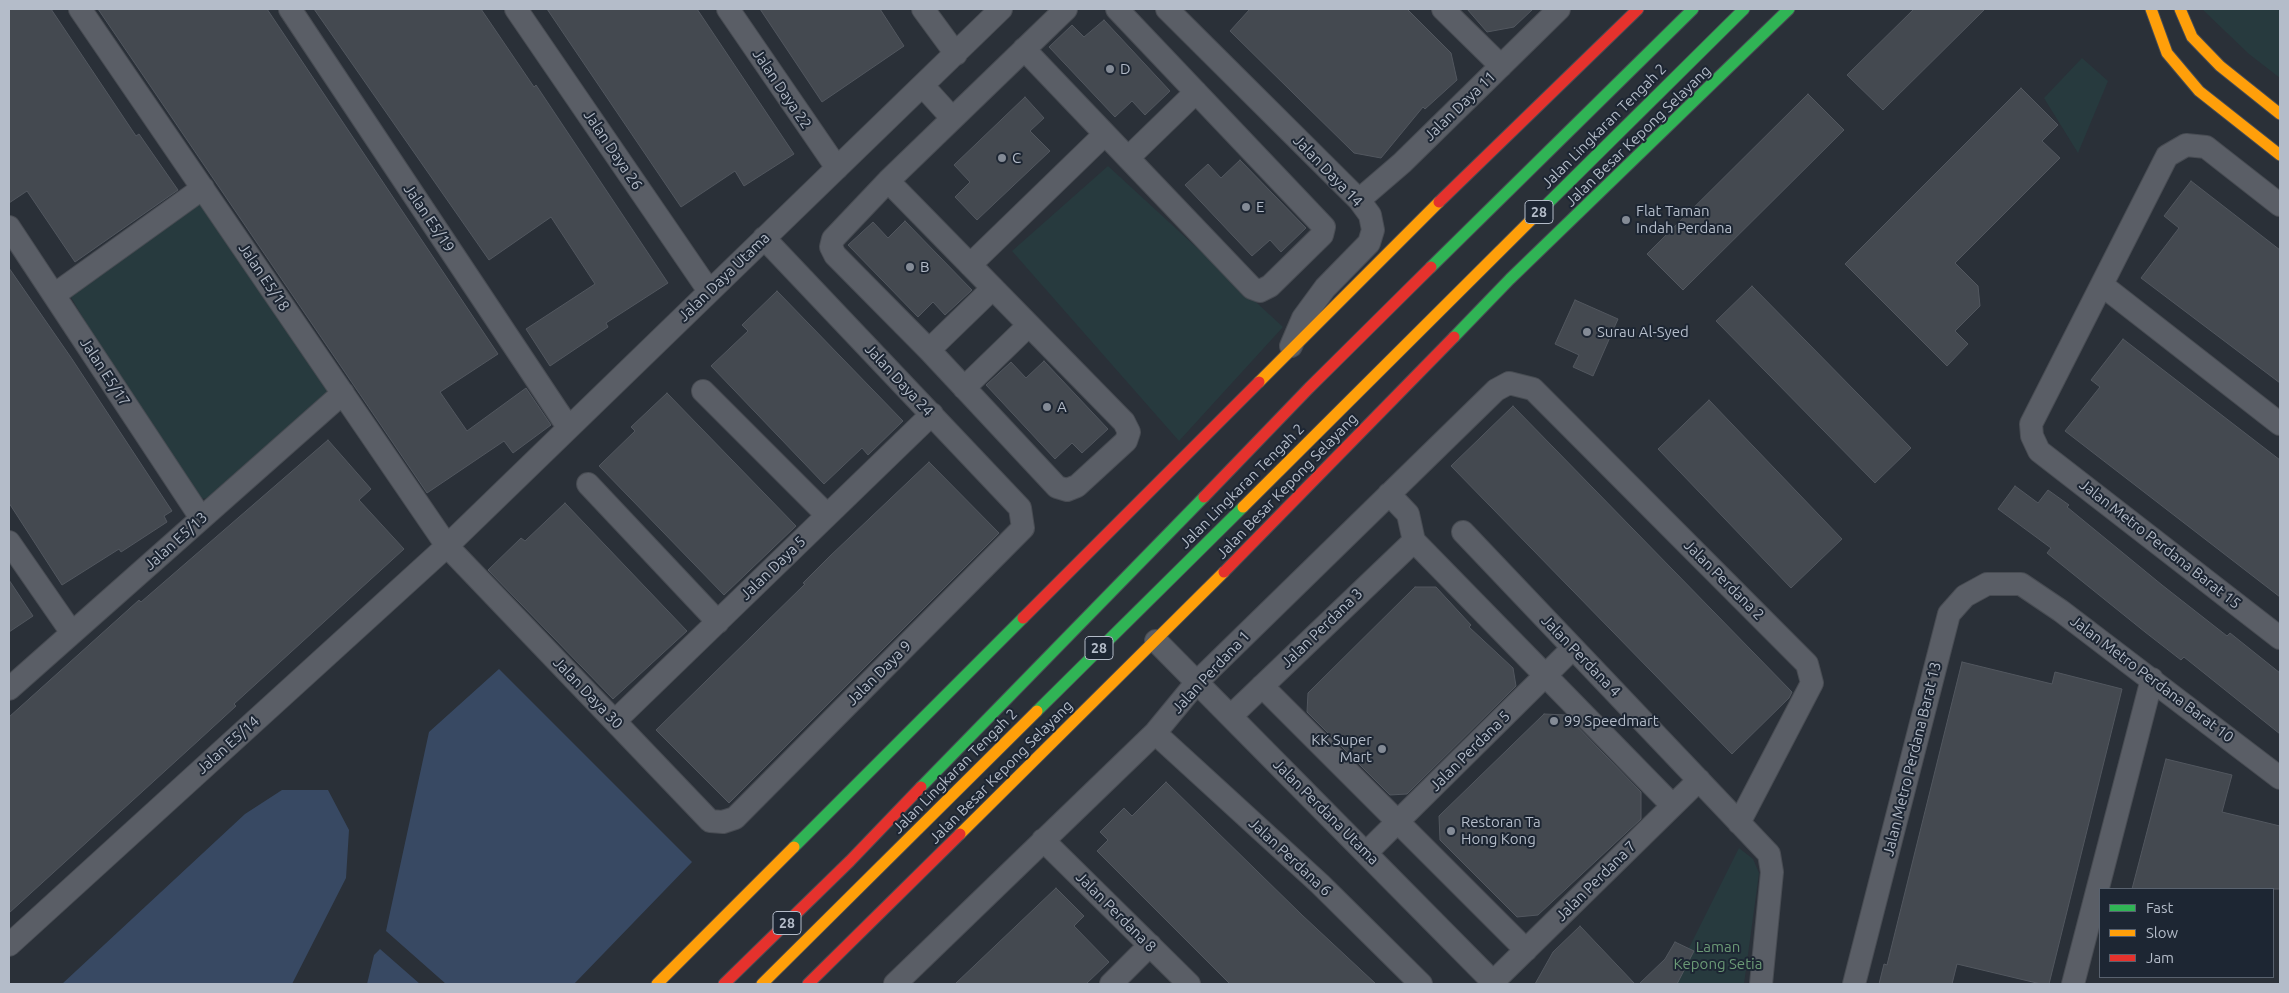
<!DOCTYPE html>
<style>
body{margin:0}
#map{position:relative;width:2289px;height:993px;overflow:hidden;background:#2a3038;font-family:Ubuntu,sans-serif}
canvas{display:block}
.frame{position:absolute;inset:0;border:10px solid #b4bcc9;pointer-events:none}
.legend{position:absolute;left:2099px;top:888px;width:175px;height:90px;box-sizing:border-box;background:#1d2633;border:1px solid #59626f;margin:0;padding:6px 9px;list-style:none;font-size:15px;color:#b4bcc9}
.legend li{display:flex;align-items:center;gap:10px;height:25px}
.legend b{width:25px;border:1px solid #59626f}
</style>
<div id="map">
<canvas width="2289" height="993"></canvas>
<div class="frame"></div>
<ul class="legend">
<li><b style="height:6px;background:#30b455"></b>Fast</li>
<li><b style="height:6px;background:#ff9f0a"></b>Slow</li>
<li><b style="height:6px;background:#e5322d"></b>Jam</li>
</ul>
</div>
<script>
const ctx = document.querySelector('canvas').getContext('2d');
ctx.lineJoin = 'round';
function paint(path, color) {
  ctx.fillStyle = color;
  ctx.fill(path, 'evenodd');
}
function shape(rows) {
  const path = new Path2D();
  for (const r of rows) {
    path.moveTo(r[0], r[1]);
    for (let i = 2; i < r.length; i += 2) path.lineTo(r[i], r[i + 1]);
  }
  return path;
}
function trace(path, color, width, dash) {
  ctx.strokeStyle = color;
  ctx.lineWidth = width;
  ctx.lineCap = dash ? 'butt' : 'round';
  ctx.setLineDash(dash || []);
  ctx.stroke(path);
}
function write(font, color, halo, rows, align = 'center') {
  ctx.font = font + ' Ubuntu,sans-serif';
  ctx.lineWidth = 4;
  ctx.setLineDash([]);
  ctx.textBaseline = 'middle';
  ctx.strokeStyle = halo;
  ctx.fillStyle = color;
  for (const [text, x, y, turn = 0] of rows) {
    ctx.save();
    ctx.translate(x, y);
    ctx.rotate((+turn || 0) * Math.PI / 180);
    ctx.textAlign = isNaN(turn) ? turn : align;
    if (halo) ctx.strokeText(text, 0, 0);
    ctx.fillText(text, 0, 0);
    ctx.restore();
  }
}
const green = shape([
 [2202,9,2280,9,2280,78,2249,54],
 [2082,58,2108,81,2078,153,2044,98],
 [1108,166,1283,327,1179,441,1012,251],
 [209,197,343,393,229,494,190,501,65,287],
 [1739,848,1753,859,1759,873,1744,984,1671,984]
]);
const water = shape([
 [499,669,692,862,574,984,446,984,386,931,429,732],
 [282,790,328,790,349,830,346,878,292,984,62,984,245,814],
 [380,949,420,984,367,984,374,955]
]);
const building = shape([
 [9,9,51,9,136,136,139,134,178,190,75,262,27,191,9,203,9,9],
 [98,9,267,9,498,354,440,392,467,431,526,388,551,425,513,453,504,441,427,493,98,9],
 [314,9,481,9,534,87,536,85,668,283,606,323,608,327,550,366,526,329,595,284,551,217,489,260,314,9],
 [547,9,697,9,794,154,744,186,735,171,681,207,547,9],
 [760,9,880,9,904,46,822,102,760,9],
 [1250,9,1407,9,1451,53,1457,80,1425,109,1423,107,1381,158,1354,153,1230,31,1250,9],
 [1467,9,1533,9,1514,27,1487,32,1467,9],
 [1914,9,1985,9,1883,110,1847,75,1914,9],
 [1104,20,1170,91,1145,115,1132,101,1115,117,1049,47,1072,25,1084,37,1104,20],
 [2021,88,2058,125,2042,141,2060,158,1955,263,1978,286,1980,306,1955,331,1968,344,1947,366,1845,264,2021,88],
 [1808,94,1844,130,1683,290,1647,254,1808,94],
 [1025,97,1044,118,1030,131,1050,151,977,220,955,197,970,182,954,165,1025,97],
 [1240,160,1306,228,1281,252,1270,240,1252,256,1185,185,1208,164,1221,178,1240,160],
 [2191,181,2280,250,2280,383,2141,278,2179,228,2164,216,2191,181],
 [905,221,972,290,945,315,933,302,918,317,848,245,873,222,888,238,905,221],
 [9,268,72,359,172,511,164,516,167,522,121,552,119,549,62,585,9,503,9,268],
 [1752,286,1911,448,1875,483,1716,321,1752,286],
 [777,291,903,421,868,455,862,448,824,484,711,366,748,331,742,325,777,291],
 [1575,300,1618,319,1593,376,1573,367,1579,355,1555,344,1575,300],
 [2123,339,2280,460,2280,597,2065,431,2100,387,2091,380,2123,339],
 [1044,361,1108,429,1082,453,1072,443,1055,459,986,385,1011,362,1026,378,1044,361],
 [667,393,796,526,724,595,599,466,635,431,631,427,667,393],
 [1709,400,1842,539,1791,588,1658,449,1709,400],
 [1513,406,1792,692,1789,698,1732,754,1451,466,1513,406],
 [328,440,371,489,359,500,404,549,234,704,236,706,199,740,9,913,9,717,139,600,141,602,328,440],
 [929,462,999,533,729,803,656,730,805,584,803,583,830,556,929,462],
 [2015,486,2038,503,2048,490,2069,505,2067,507,2162,585,2227,636,2230,633,2280,673,2280,734,2184,657,2181,660,2145,632,2047,553,2051,548,1998,509,2015,486],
 [565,503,687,631,613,699,488,570,521,538,525,541,565,503],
 [9,580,33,616,9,632,9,580],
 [1415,587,1436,587,1471,625,1469,627,1513,668,1516,686,1407,794,1390,795,1307,712,1308,693,1415,587],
 [1962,662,2052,684,2055,672,2122,689,2049,984,2041,984,1957,964,1952,984,1879,984,1884,964,1887,965,1962,662],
 [1544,714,1566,715,1641,792,1641,819,1538,915,1517,917,1440,840,1439,816,1544,714],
 [2166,759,2232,775,2222,812,2280,826,2280,889,2132,889,2166,759],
 [1166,782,1302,915,1376,984,1230,984,1097,851,1108,840,1100,832,1124,808,1132,816,1166,782],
 [1056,888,1084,916,1074,926,1109,962,1086,984,955,984,1056,888],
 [1580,926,1635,984,1535,984,1553,952,1580,926],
 [1675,942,1694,951,1677,984,1639,984,1665,959,1675,942]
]);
const street = shape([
 [80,9,447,546,710,821,723,822,735,818,1023,528,1020,508,764,238],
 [290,9,568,427],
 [516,9,709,291],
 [728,9,837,168],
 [923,9,956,54],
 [1167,9,1359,200,1370,215,1373,230,1369,243,1325,288,1303,318,1291,346],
 [1443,9,1501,66],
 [1024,49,1252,288,1260,291,1270,286,1322,235,1324,227,1117,9],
 [923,86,952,118],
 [1128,158,1196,92],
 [888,181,1124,422,1129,432,1126,441,1077,486,1067,490,1057,487,929,350,835,255,831,247,833,239,888,181,1066,9],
 [1359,200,1402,163,1559,9],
 [2280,205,2206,147,2186,145,2167,156,2031,424,2032,436,2039,451,2280,638],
 [9,227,201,518],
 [970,265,1105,134],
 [2102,285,2280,424],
 [54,295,203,188],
 [929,350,993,288],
 [964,388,1029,325],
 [703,391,827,515],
 [588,484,718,622],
 [1389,494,1408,514,1414,541,1672,805],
 [1463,532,1769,854,1772,872,1761,984],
 [9,542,72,633],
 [1156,641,1495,984],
 [1262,686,1526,950],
 [9,689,343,393],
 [1231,716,1414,541],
 [615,721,932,414],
 [1155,733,1320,884,1421,984],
 [1043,840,1189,984],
 [1366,853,1573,648],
 [9,945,447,546,1001,9],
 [1493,982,1699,780],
 [895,984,1155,733,1197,682,1496,390,1509,383,1533,389,1807,664,1812,683,1739,823],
 [1111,984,1150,945],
 [1854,984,1949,614,1965,596,1987,584,2021,584,2061,611,2280,778],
 [2073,984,2152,679]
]);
const fast = shape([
 [1535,216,1744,9],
 [1431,267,1693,9],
 [1454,337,1510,279,1789,9],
 [1037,711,1243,507],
 [921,787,1204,497],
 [794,847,1023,618]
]);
const slow = shape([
 [2151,9,2167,53,2199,91,2280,155],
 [2180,9,2192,37,2220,66,2280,114],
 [1259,382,1439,202],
 [1243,507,1535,216],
 [960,834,1224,572],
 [657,984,794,847],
 [762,984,1037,711]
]);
const jam = shape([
 [1439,202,1638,9],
 [1204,497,1309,388,1431,267],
 [1224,572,1454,337],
 [1023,618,1259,382],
 [724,984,850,861,921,787],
 [808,984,960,834]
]);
const markers = [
 [1110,69,5,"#848b96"],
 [1002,158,5,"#848b96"],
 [1246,207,5,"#848b96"],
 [1626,220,5,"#848b96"],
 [910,267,5,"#848b96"],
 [1587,332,5,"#848b96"],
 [1047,407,5,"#848b96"],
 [1554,721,5,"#848b96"],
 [1382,749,5,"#848b96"],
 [1451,831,5,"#848b96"]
];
const shields = [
 [1539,212,28],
 [1099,648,28],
 [787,923,28]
];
const shieldNames = [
 ["28",1539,212],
 ["28",1099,648],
 ["28",787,923]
];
const poiNames = [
 ["D",1120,69],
 ["C",1012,158],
 ["E",1256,207],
 ["Flat Taman",1636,211],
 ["Indah Perdana",1636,228],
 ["B",920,267],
 ["Surau Al-Syed",1597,332],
 ["A",1057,407],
 ["99 Speedmart",1564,721],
 ["KK Super",1372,740,"right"],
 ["Mart",1372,757,"right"],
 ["Restoran Ta",1461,822],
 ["Hong Kong",1461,839]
];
const streetNames = [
 ["Jalan Daya 22",782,89,56],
 ["Jalan Daya 11",1460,106,-44],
 ["Jalan Lingkaran Tengah 2",1604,126,-45],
 ["Jalan Besar Kepong Selayang",1638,136,-44],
 ["Jalan Daya 26",613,150,56],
 ["Jalan Daya 14",1328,171,46],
 ["Jalan E5/19",429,218,56],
 ["Jalan E5/18",264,277,56],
 ["Jalan Daya Utama",724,277,-44],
 ["Jalan E5/17",105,372,57],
 ["Jalan Daya 24",899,380,47],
 ["Jalan Lingkaran Tengah 2",1242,486,-45],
 ["Jalan Besar Kepong Selayang",1287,486,-46],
 ["Jalan E5/13",176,541,-42],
 ["Jalan Metro Perdana Barat 15",2160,544,38],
 ["Jalan Daya 5",773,568,-44],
 ["Jalan Perdana 2",1724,580,45],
 ["Jalan Perdana 3",1322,628,-44],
 ["Jalan Perdana 4",1581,656,46],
 ["Jalan Perdana 1",1211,672,-47],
 ["Jalan Daya 9",879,673,-45],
 ["Jalan Metro Perdana Barat 10",2152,679,37],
 ["Jalan Daya 30",588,693,46],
 ["Jalan E5/14",228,745,-42],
 ["Jalan Perdana 5",1470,751,-45],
 ["Jalan Metro Perdana Barat 13",1912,759,-76],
 ["Jalan Lingkaran Tengah 2",955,771,-45],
 ["Jalan Besar Kepong Selayang",1001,772,-45],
 ["Jalan Perdana Utama",1326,812,45],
 ["Jalan Perdana 6",1290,857,43],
 ["Jalan Perdana 7",1596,881,-45],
 ["Jalan Perdana 8",1116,912,45]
];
const parkNames = [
 ["Laman",1718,947],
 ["Kepong Setia",1718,964]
];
paint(green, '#273a3e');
paint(water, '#384963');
paint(building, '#444950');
trace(building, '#52575f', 1);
trace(street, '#484c53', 24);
trace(fast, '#484c53', 13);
trace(slow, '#484c53', 13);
trace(jam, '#484c53', 13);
trace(street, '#5a5e66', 22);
trace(fast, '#30b455', 11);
trace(slow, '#ff9f0a', 11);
trace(jam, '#e5322d', 11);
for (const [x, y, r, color] of markers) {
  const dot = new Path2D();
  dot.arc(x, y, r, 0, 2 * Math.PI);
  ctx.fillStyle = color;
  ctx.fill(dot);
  trace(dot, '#1d2633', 2);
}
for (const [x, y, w] of shields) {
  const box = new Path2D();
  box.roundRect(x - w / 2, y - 11.5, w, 23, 4);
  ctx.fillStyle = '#1d2633';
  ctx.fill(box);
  trace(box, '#b4bcc9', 1);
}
write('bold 14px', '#b4bcc9', null, shieldNames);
write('15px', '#b4bcc9', '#1d2633', poiNames, 'left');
write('15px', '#b4bcc9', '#1d2633', streetNames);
write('15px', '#6b9a76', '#1d2633', parkNames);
</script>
